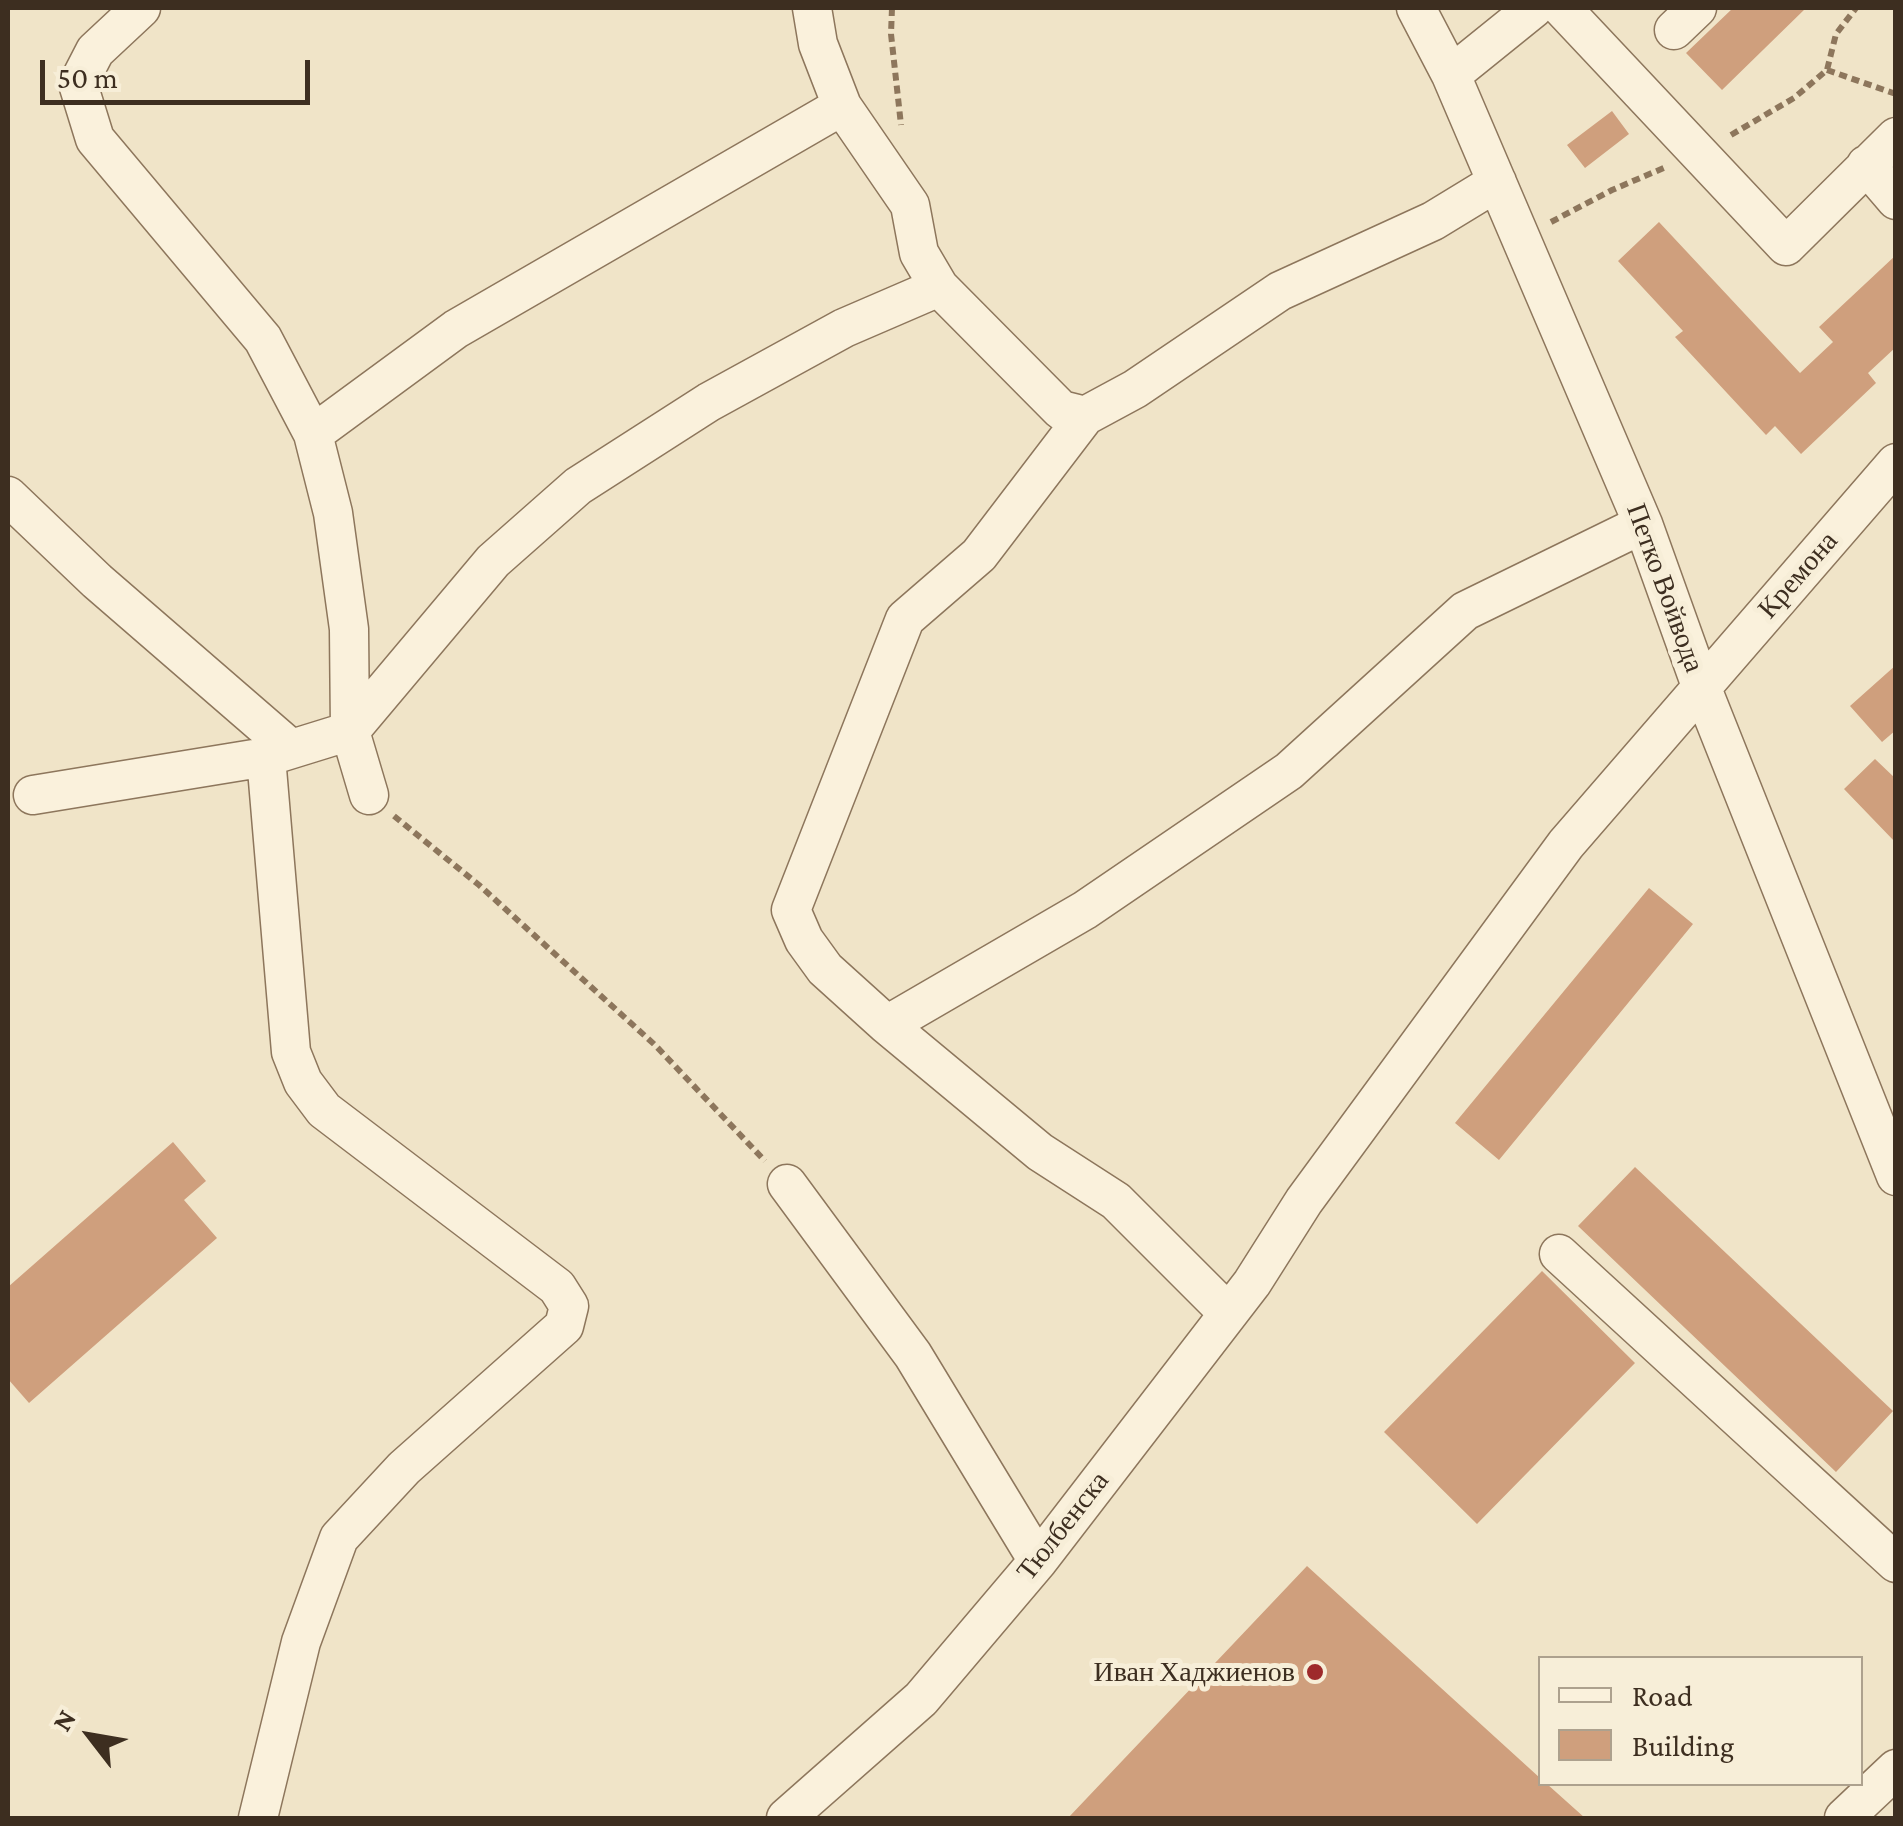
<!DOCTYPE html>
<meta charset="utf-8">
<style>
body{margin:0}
#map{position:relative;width:1903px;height:1826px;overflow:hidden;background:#f0e4c8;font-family:"Crimson Pro",serif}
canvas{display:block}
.frame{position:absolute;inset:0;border:10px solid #3d2e20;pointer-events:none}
.legend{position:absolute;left:1538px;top:1656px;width:325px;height:130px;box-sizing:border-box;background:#f7eed8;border:2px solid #ada18e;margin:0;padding:12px 18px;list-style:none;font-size:30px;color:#3d2e20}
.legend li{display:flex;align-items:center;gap:20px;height:50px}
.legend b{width:50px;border:2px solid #ada18e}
.north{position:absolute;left:40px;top:1686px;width:100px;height:100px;-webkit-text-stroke:8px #f7eed8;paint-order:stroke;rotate:301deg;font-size:28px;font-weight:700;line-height:40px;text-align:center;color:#3d2e20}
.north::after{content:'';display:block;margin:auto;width:35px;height:45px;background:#3d2e20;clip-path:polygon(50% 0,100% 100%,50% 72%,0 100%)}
.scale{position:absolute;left:40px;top:60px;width:270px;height:45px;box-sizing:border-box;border:5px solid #3d2e20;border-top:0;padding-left:12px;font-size:30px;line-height:35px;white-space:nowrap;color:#3d2e20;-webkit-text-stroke:8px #f7eed8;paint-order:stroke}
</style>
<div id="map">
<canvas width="1903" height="1826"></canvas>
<div class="frame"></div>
<ul class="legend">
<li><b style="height:12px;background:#faf1dc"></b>Road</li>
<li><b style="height:28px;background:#cf9f7d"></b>Building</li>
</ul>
<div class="north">N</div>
<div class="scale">50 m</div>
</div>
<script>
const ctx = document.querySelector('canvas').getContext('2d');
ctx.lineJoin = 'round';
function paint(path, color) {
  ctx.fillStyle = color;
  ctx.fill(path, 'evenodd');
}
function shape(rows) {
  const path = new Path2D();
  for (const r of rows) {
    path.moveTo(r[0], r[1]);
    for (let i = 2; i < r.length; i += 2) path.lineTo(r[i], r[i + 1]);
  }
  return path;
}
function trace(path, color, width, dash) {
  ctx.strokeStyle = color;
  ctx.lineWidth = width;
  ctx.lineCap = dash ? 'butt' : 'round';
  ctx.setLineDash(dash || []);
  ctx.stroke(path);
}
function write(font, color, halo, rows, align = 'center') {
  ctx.font = font + ' "Crimson Pro",serif';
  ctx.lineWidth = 10;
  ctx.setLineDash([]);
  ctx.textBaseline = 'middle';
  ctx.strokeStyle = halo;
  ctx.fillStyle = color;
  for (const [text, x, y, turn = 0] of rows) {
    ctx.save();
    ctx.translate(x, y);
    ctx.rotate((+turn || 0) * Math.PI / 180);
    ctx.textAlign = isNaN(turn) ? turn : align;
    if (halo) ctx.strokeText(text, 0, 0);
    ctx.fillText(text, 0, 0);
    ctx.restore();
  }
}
const building = shape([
 [1733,8,1806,8,1722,90,1686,53],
 [1612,111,1629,134,1585,168,1567,145],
 [1659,222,1800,373,1833,342,1819,327,1896,255,1896,347,1868,373,1876,383,1801,454,1775,426,1766,435,1675,337,1683,331,1618,261],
 [1896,665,1896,730,1882,742,1850,706],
 [1875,759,1896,779,1896,843,1844,789],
 [1649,888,1693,924,1499,1160,1455,1123],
 [173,1142,206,1181,184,1200,217,1238,29,1403,8,1379,8,1287],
 [1635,1167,1893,1411,1836,1472,1578,1226],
 [1542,1271,1635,1363,1477,1524,1384,1432],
 [1307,1566,1540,1778,1540,1784,1547,1784,1585,1818,1068,1818]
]);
const path = shape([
 [892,8,891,34,901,125],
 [1827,70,1896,94],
 [1731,135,1794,98,1827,70,1836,34,1856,8],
 [1551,222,1612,190,1666,167],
 [394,816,479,885,655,1045,765,1161]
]);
const minor = shape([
 [141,8,95,51,78,84,95,139,263,339,313,434,333,513,349,629,350,731,369,795],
 [812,8,818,44,842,106,910,205,919,253,939,287,1061,410,1085,416,979,555,905,619,791,910,804,940,825,969,887,1025,1040,1152,1116,1201,1228,1313],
 [1416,8,1451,75,1643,524,1701,686,1896,1176],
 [1562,8,1786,246,1896,137],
 [1674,30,1697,8],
 [1451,75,1534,8],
 [1866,165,1896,200],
 [1085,416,1135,389,1280,291,1433,221,1497,182],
 [313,434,456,329,842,106],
 [8,496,97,581,291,749],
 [33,795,266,757,350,731,493,561,578,486,709,402,844,328,939,287],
 [887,1025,1085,910,1289,771,1465,611,1643,524],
 [787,1184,913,1355,1038,1561],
 [1559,1254,1896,1563],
 [258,1818,301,1642,339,1538,404,1468,564,1326,569,1306,557,1287,324,1110,303,1082,291,1052,266,757],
 [786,1818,921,1699,1038,1561,1252,1283,1304,1201,1566,844,1896,463],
 [1844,1818,1896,1769]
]);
const markers = [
 [1315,1672,10,"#9e2a2b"]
];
const streetNames = [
 ["Кремона",1798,575,-49],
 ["Петко Войвода",1665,588,70],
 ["Тюлбенска",1063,1526,-52]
];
const poiNames = [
 ["Иван Хаджиенов",1295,1672]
];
paint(building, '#cf9f7d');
trace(minor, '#8d765c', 41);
trace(path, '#8d765c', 6, [8, 5]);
trace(minor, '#faf1dc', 38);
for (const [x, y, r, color] of markers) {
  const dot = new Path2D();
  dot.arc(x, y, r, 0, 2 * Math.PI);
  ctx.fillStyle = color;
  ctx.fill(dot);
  trace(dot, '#f7eed8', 4);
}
write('28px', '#3d2e20', '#f7eed8', streetNames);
write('28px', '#3d2e20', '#f7eed8', poiNames, 'right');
</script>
